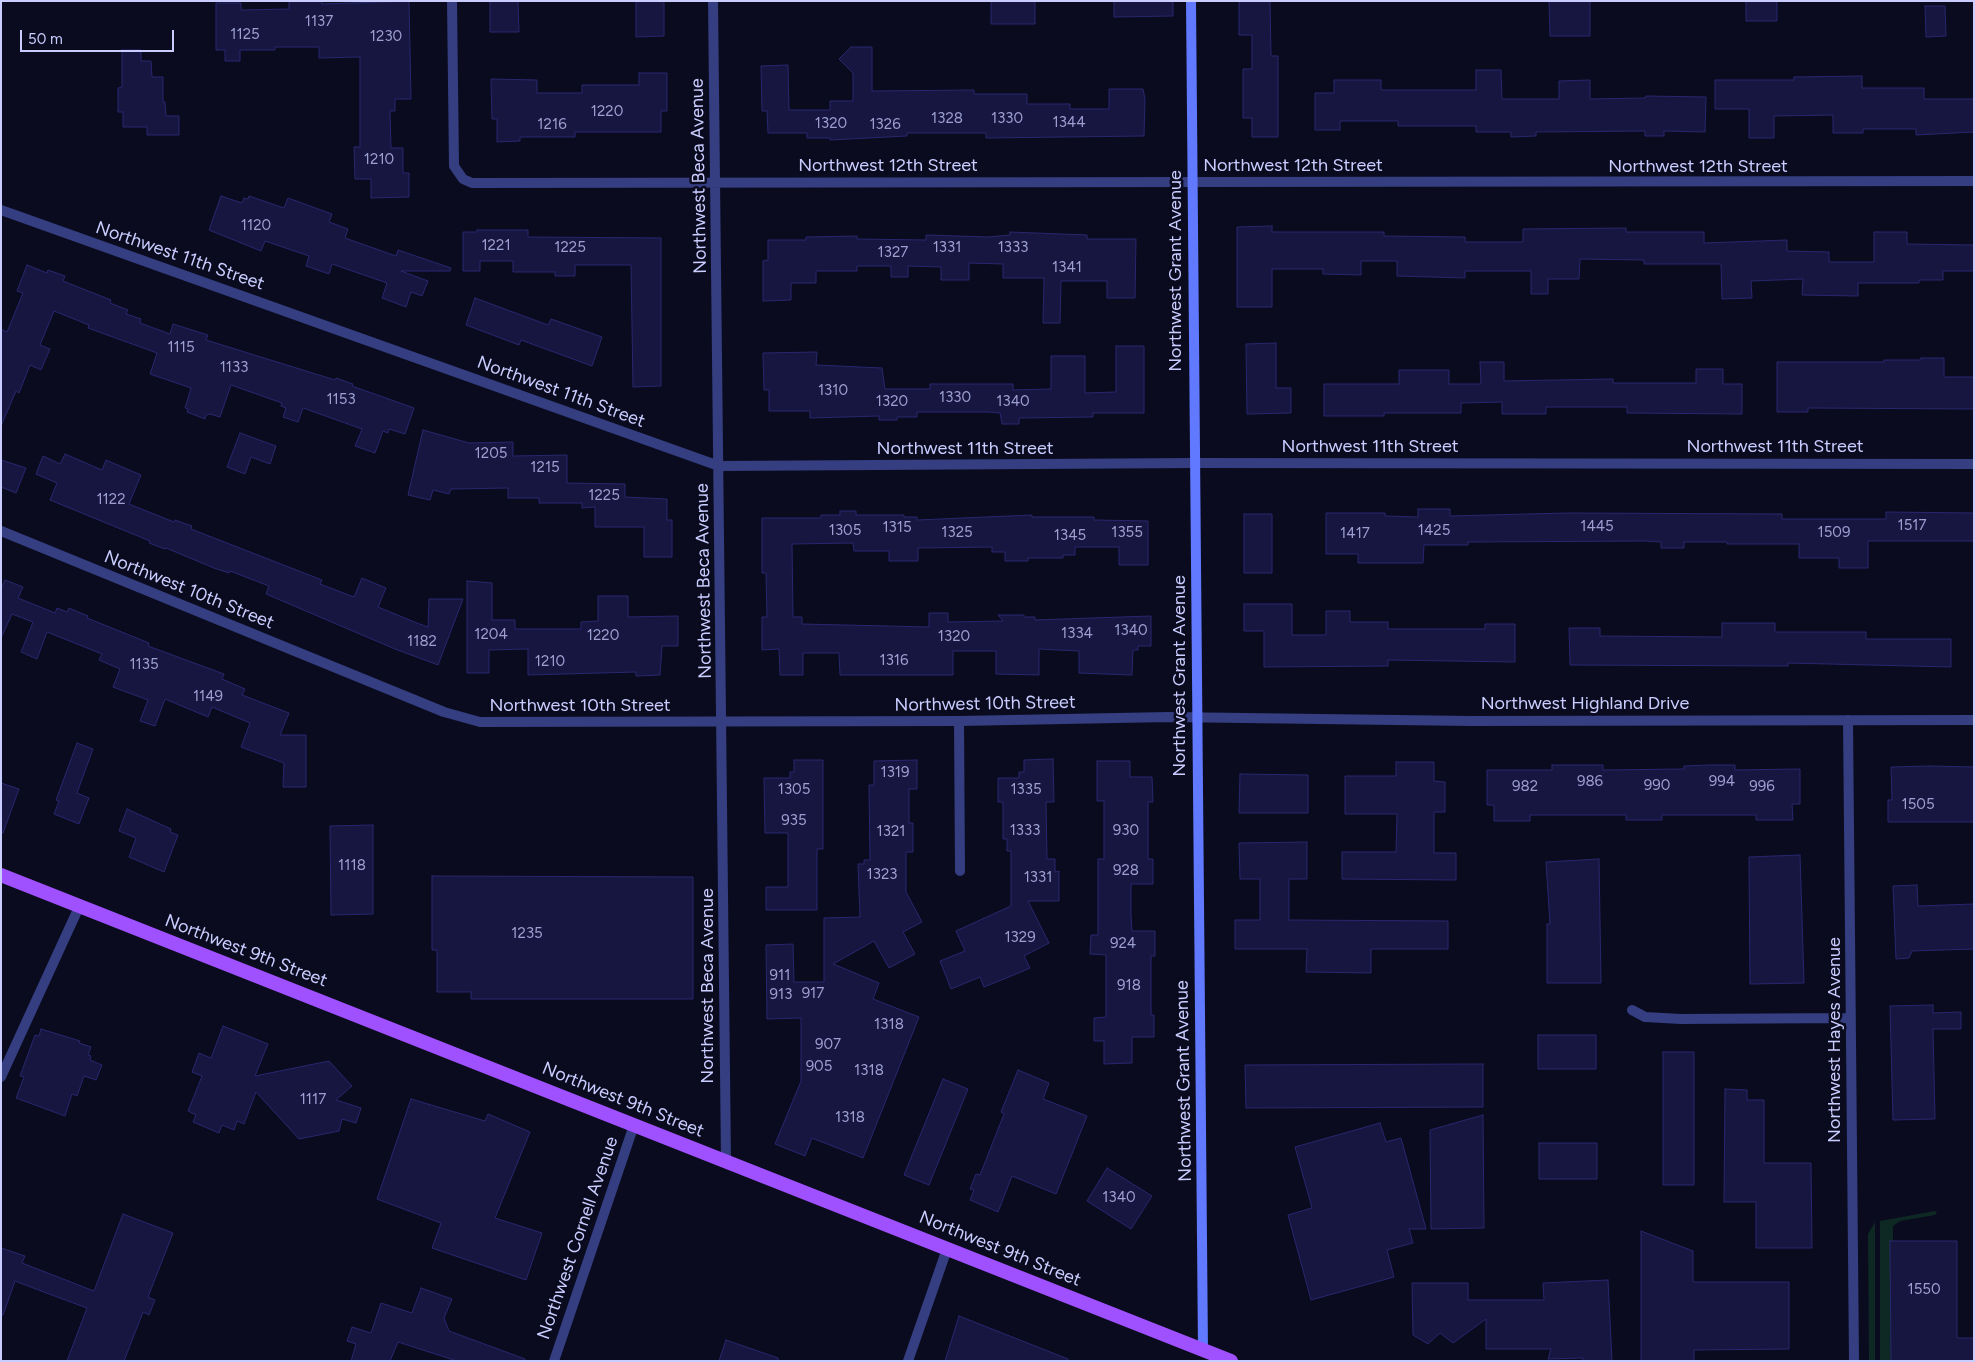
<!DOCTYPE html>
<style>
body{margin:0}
#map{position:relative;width:1975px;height:1362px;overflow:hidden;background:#0b0b1f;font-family:Figtree,sans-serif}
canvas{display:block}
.frame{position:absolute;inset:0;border:2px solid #c9cdff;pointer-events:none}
.scale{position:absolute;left:20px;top:30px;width:154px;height:22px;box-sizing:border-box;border:2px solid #c9cdff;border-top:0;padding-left:6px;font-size:15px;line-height:18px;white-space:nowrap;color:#c9cdff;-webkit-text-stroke:4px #0b0b1f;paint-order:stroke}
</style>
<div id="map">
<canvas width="1975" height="1362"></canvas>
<div class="frame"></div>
<div class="scale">50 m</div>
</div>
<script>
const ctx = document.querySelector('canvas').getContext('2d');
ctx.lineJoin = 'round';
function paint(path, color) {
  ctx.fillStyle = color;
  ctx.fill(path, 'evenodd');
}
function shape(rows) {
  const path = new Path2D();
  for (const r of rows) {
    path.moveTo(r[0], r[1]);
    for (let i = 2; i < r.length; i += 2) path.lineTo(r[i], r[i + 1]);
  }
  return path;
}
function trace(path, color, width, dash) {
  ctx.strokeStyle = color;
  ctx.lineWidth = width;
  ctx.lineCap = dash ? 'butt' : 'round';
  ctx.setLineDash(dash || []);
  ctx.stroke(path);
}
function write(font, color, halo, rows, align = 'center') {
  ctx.font = font + ' Figtree,sans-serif';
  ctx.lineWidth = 5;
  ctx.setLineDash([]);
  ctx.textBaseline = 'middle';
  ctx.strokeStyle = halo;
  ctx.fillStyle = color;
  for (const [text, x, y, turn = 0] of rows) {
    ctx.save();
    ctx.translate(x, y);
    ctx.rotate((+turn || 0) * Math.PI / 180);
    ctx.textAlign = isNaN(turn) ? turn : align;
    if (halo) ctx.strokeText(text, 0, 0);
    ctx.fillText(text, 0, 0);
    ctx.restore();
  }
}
const green = shape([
 [1935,1211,1937,1213,1935,1215,1900,1221,1893,1226,1893,1241,1890,1242,1891,1361,1880,1361,1880,1221],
 [1875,1222,1875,1361,1869,1361,1868,1234]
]);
const building = shape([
 [289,1,322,1,322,4,409,1,411,99,395,99,395,111,390,111,391,148,403,148,403,173,409,173,409,197,371,198,371,179,355,179,354,147,360,147,360,57,319,58,319,47,275,47,275,50,240,50,240,61,225,61,225,50,216,50,216,3,241,3,241,10,289,9,289,1],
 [490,1,518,1,519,32,490,32,490,1],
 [636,1,664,1,664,36,636,37,636,1],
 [991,1,1035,1,1035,24,991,24,991,1],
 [1114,1,1173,1,1173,16,1114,17,1114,1],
 [1239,1,1270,1,1271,56,1278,56,1278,137,1252,137,1252,118,1243,118,1243,69,1252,69,1252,35,1239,35,1239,1],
 [1549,1,1590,1,1590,36,1550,36,1549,1],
 [1746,1,1777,1,1777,21,1746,21,1746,1],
 [1925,6,1945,6,1946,36,1926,37,1925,6],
 [851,47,872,47,872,91,974,90,974,94,1027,94,1027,104,1070,104,1070,109,1109,109,1109,89,1143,89,1145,99,1144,136,986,138,986,133,907,133,907,136,830,140,830,138,807,138,807,133,768,133,767,111,762,111,761,66,788,65,789,110,830,110,830,101,853,101,853,73,839,59,851,47],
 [122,50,141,50,141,61,151,61,152,77,163,77,163,102,165,102,166,116,179,116,179,135,147,135,147,127,123,127,123,112,118,112,118,88,122,87,122,50],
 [1476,70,1501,70,1502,99,1559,99,1559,81,1590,80,1590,99,1645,98,1646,96,1706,97,1705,132,1664,131,1664,136,1645,136,1645,131,1536,132,1536,136,1511,137,1511,132,1476,132,1476,126,1398,126,1398,121,1340,121,1340,130,1315,130,1315,93,1334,93,1334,80,1381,80,1381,90,1476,90,1476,70],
 [639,73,667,73,667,111,661,111,661,132,575,132,575,137,520,137,520,141,497,142,497,119,492,119,491,79,537,80,537,93,582,93,582,85,639,85,639,73],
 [1862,76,1862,88,1924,88,1924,99,1974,99,1974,132,1916,135,1916,129,1863,129,1863,133,1833,133,1833,115,1774,116,1774,138,1749,138,1749,109,1715,109,1715,80,1794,80,1794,77,1862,76],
 [221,196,242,203,244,198,248,199,249,196,284,208,288,198,332,214,329,222,348,229,345,238,396,256,398,250,451,268,450,271,401,271,428,281,422,296,411,292,406,307,382,298,387,283,332,264,329,274,306,266,309,256,265,241,261,251,209,230,221,196],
 [1272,226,1272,232,1384,232,1384,236,1465,237,1465,242,1523,242,1523,229,1626,228,1626,232,1704,232,1704,243,1787,240,1787,251,1829,252,1829,262,1874,262,1874,232,1907,232,1907,244,1974,245,1974,271,1943,271,1943,280,1919,280,1919,283,1858,283,1858,296,1802,295,1803,279,1751,281,1752,298,1722,299,1721,264,1644,264,1644,260,1580,259,1579,279,1548,279,1548,294,1531,294,1531,271,1465,271,1465,278,1397,276,1397,261,1361,261,1361,275,1323,274,1323,269,1272,269,1272,307,1237,307,1237,227,1272,226],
 [477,230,528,230,528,237,661,238,661,386,633,387,631,265,575,265,575,276,555,276,555,272,513,272,513,261,480,261,480,271,463,271,463,232,477,232,477,230],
 [1010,232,1087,235,1087,239,1136,239,1135,298,1107,298,1107,281,1061,281,1060,323,1043,323,1044,278,1003,278,1003,264,969,263,969,280,941,280,941,267,908,266,908,277,891,277,891,266,857,266,857,271,816,271,816,283,791,283,791,300,763,301,763,261,768,260,768,240,806,240,806,237,857,236,857,239,926,240,926,235,988,237,1010,235,1010,232],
 [27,265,47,273,48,270,65,276,63,281,111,300,110,303,128,310,126,314,141,319,140,323,170,334,173,324,208,335,206,340,335,380,336,378,353,384,352,386,414,408,405,434,389,429,388,433,383,431,375,453,355,446,362,429,303,408,298,422,283,417,286,408,281,406,282,403,231,385,220,417,210,414,206,415,205,419,187,412,188,409,185,408,191,388,150,374,157,353,88,328,89,325,54,311,40,345,50,349,41,370,30,365,19,393,16,391,1,426,1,329,7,332,23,293,17,291,27,265],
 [475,298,548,325,551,319,602,337,592,366,521,340,519,345,466,325,475,298],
 [1276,343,1276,388,1291,388,1291,413,1247,414,1246,344,1276,343],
 [1116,346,1144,346,1144,413,1093,413,1093,417,1019,418,1019,424,1002,424,1000,413,988,412,917,412,917,417,897,417,897,420,879,420,879,416,810,418,810,411,769,411,769,390,764,390,763,353,817,352,816,365,882,368,885,389,930,389,930,384,1013,384,1013,390,1051,389,1051,356,1085,356,1085,393,1116,392,1116,346],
 [1921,358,1944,358,1944,377,1974,377,1974,409,1808,408,1808,412,1777,412,1777,362,1884,362,1884,360,1921,360,1921,358],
 [1480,362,1504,362,1504,381,1613,379,1613,383,1696,383,1696,369,1723,369,1723,384,1742,384,1742,414,1627,413,1627,407,1546,407,1546,414,1502,414,1502,402,1461,403,1461,413,1384,413,1384,416,1324,416,1324,384,1399,384,1399,370,1449,370,1449,384,1481,384,1480,362],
 [423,430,469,443,513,442,513,456,567,455,567,483,625,484,625,497,667,499,667,520,672,520,672,557,644,557,644,527,595,527,595,507,582,508,582,503,539,503,539,498,508,498,508,488,451,489,449,494,433,490,430,500,408,495,423,430],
 [240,433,276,446,270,464,251,457,245,474,227,467,240,433],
 [65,454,102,470,106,460,141,475,129,504,174,522,175,520,192,526,191,529,322,580,320,584,354,597,362,578,386,588,378,607,417,623,428,627,429,599,463,599,438,665,395,649,266,594,269,586,230,571,229,573,214,568,166,548,165,549,149,543,150,541,50,500,57,483,36,474,43,456,60,464,65,454],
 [1,460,26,468,16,493,1,487,1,460],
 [1418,509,1450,509,1450,516,1567,513,1782,514,1782,519,1886,519,1886,512,1974,513,1974,541,1868,541,1868,568,1839,568,1839,558,1799,558,1799,544,1727,544,1727,542,1684,542,1684,548,1661,548,1661,542,1644,541,1468,542,1468,545,1424,545,1423,563,1358,563,1358,554,1326,554,1326,513,1385,513,1385,516,1418,517,1418,509],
 [840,511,856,511,856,515,904,515,904,517,917,517,917,520,1032,515,1032,517,1094,517,1094,520,1148,521,1148,565,1119,565,1119,547,1075,547,1075,555,1063,555,1063,558,1028,558,1028,561,1005,561,1005,552,992,552,992,547,918,548,918,561,889,561,889,551,854,551,853,543,792,544,793,617,802,617,802,624,929,627,929,613,948,613,948,622,1003,621,998,615,1024,615,1024,617,1035,617,1035,620,1151,616,1151,646,1138,646,1138,650,1133,650,1132,675,1079,673,1079,651,1039,649,1039,675,996,674,996,651,953,651,953,675,840,675,839,653,803,653,803,675,780,675,779,649,762,650,762,617,767,617,766,573,762,573,762,518,821,518,821,515,840,515,840,511],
 [1244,514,1272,514,1272,573,1244,573,1244,514],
 [5,580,23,587,18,598,55,613,57,608,67,612,69,608,88,616,87,618,149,643,148,646,224,674,222,679,245,689,242,695,289,713,280,735,306,735,306,787,283,787,284,763,241,747,250,723,212,707,208,717,165,699,155,726,140,721,148,700,113,687,120,669,99,660,102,654,47,632,37,659,21,652,33,622,12,614,1,638,1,589,5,580],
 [467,581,492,583,492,620,515,620,515,629,581,629,581,622,598,621,598,596,628,596,628,617,678,616,678,646,662,646,660,675,636,676,636,672,528,675,528,649,489,650,489,673,467,673,467,581],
 [1244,604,1292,604,1292,635,1326,635,1326,611,1350,611,1350,622,1388,622,1388,629,1485,629,1485,624,1515,624,1515,662,1388,660,1388,666,1264,667,1264,631,1244,631,1244,604],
 [1722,623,1775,623,1775,632,1866,632,1866,639,1951,639,1951,667,1788,663,1788,666,1570,665,1569,628,1600,628,1600,636,1722,637,1722,623],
 [77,743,93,749,77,793,89,798,79,824,54,814,59,801,56,800,77,743],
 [1053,759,1054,802,1046,802,1047,859,1055,859,1055,872,1059,871,1059,901,1028,901,1049,943,1024,956,1030,968,1021,972,984,987,980,977,951,989,940,961,965,951,956,931,1011,906,1011,851,1007,851,1007,839,1003,839,1003,802,998,802,998,778,1019,778,1019,772,1024,772,1024,760,1053,759],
 [794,760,823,760,823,849,817,849,817,910,766,910,766,887,788,887,788,833,765,833,764,778,790,778,790,772,794,772,794,760],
 [917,760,917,789,909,789,909,823,913,823,913,852,906,852,906,892,922,922,903,932,915,954,889,968,874,941,833,964,879,983,873,999,919,1017,863,1158,812,1138,805,1156,775,1144,801,1081,801,1018,767,1019,766,945,793,944,794,982,824,982,824,918,860,917,858,864,864,864,864,860,870,860,869,785,874,785,874,761,917,760],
 [1097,761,1130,761,1130,777,1152,777,1153,802,1148,802,1148,859,1153,859,1153,884,1131,884,1131,915,1132,931,1155,931,1155,956,1151,956,1151,1015,1154,1015,1154,1037,1132,1037,1132,1063,1104,1064,1104,1041,1094,1041,1094,1018,1106,1017,1106,955,1090,954,1091,935,1098,935,1098,859,1104,859,1104,801,1097,801,1097,761],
 [1396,762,1434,762,1434,781,1445,782,1445,812,1434,812,1434,853,1456,853,1456,880,1342,879,1342,852,1396,852,1397,814,1345,814,1345,776,1396,776,1396,762],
 [1552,765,1603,765,1603,770,1684,769,1684,766,1709,765,1735,765,1735,770,1800,769,1800,804,1792,804,1793,820,1756,820,1756,815,1662,815,1662,820,1626,820,1626,815,1530,815,1530,821,1494,821,1494,805,1487,805,1487,770,1552,770,1552,765],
 [1930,766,1974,767,1974,822,1888,822,1888,800,1892,800,1891,767,1930,766],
 [1240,774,1308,775,1308,813,1239,813,1240,774],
 [1,783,19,789,3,833,1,833,1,783],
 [127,809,171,829,170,832,178,835,164,872,129,857,136,838,119,831,127,809],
 [373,825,373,914,331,915,330,826,373,825],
 [1307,842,1307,879,1289,879,1289,920,1448,921,1448,949,1371,949,1371,973,1306,972,1307,949,1235,949,1235,920,1260,920,1260,879,1240,879,1239,843,1307,842],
 [1800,855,1804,983,1750,984,1749,857,1800,855],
 [1599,859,1601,983,1547,983,1547,924,1550,924,1546,862,1599,859],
 [432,876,693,877,693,999,471,999,471,992,437,992,437,950,432,950,432,876],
 [1917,885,1918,906,1974,904,1974,949,1912,951,1909,958,1896,959,1893,886,1917,885],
 [1933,1005,1933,1013,1961,1012,1961,1029,1933,1029,1935,1119,1893,1120,1890,1006,1933,1005],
 [223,1026,268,1044,255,1076,329,1061,352,1086,336,1100,361,1108,356,1123,342,1119,339,1131,299,1139,256,1092,244,1124,237,1121,234,1130,222,1125,219,1133,193,1122,196,1115,188,1111,202,1076,192,1072,199,1053,211,1058,223,1026],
 [41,1029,80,1041,79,1043,91,1047,88,1055,91,1056,90,1060,102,1065,96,1080,84,1076,77,1096,72,1094,65,1116,16,1098,24,1077,20,1076,35,1035,39,1036,41,1029],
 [1538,1035,1596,1035,1596,1069,1538,1069,1538,1035],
 [1663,1052,1694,1052,1694,1185,1663,1185,1663,1052],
 [1483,1064,1483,1107,1246,1108,1245,1065,1483,1064],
 [1018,1070,1049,1083,1043,1099,1087,1116,1056,1194,1012,1176,998,1212,970,1200,974,1190,970,1189,976,1174,980,1175,1004,1114,1001,1112,1018,1070],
 [943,1079,968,1089,929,1185,904,1175,943,1079],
 [1725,1089,1747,1090,1747,1100,1764,1100,1764,1163,1811,1163,1812,1248,1756,1248,1756,1202,1724,1202,1725,1089],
 [411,1099,485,1121,488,1114,530,1132,495,1218,542,1233,526,1280,432,1248,441,1223,377,1199,411,1099],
 [1483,1115,1484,1228,1431,1229,1430,1130,1483,1115],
 [1380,1123,1386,1142,1401,1138,1426,1229,1409,1229,1413,1243,1387,1250,1394,1277,1311,1300,1288,1215,1312,1208,1295,1147,1380,1123],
 [1539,1143,1597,1143,1597,1179,1539,1179,1539,1143],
 [1107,1168,1152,1196,1131,1229,1087,1201,1107,1168],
 [123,1214,173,1233,148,1297,155,1300,149,1315,143,1312,124,1361,67,1361,87,1308,49,1294,15,1281,3,1315,1,1315,1,1248,25,1256,22,1263,94,1291,123,1214],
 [1641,1231,1693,1251,1693,1282,1789,1282,1789,1349,1694,1350,1694,1361,1641,1361,1641,1231],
 [1890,1241,1957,1241,1957,1338,1974,1338,1974,1361,1891,1361,1890,1241],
 [1608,1280,1612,1361,1583,1361,1583,1358,1548,1359,1551,1349,1486,1349,1486,1319,1453,1343,1440,1333,1428,1344,1413,1335,1412,1283,1468,1283,1468,1300,1544,1300,1543,1283,1608,1280],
 [421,1288,452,1299,444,1318,449,1331,525,1359,525,1361,457,1361,398,1342,390,1361,351,1361,356,1344,347,1341,352,1327,371,1333,381,1303,412,1313,421,1288],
 [959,1316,1068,1359,1068,1361,945,1361,959,1316],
 [726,1340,778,1358,778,1361,719,1361,726,1340]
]);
const minor = shape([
 [452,1,454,166,463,179,472,183,1974,181],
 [713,1,726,1161],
 [1,210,719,466,1194,463,1974,464],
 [1848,720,1854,1361],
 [959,721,960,871],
 [1632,1010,1645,1017,1681,1019,1851,1018],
 [1,1077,79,907],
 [554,1361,634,1125],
 [908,1361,947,1249]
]);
const tertiary = shape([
 [1,531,444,712,480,722,959,721,1169,717,1471,721,1974,720]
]);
const secondary = shape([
 [1191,1,1203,1350]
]);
const primary = shape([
 [1,875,1231,1361]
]);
const numberNames = [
 ["1137",319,22],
 ["1125",245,35],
 ["1230",386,37],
 ["1220",607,112],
 ["1328",947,119],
 ["1330",1007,119],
 ["1344",1069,123],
 ["1320",831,124],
 ["1216",552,125],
 ["1326",885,125],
 ["1210",379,160],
 ["1120",256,226],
 ["1221",496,246],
 ["1225",570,248],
 ["1331",947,248],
 ["1333",1013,248],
 ["1327",893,253],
 ["1341",1067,268],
 ["1115",181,348],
 ["1133",234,368],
 ["1310",833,391],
 ["1330",955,398],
 ["1153",341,400],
 ["1320",892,402],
 ["1340",1013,402],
 ["1205",491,454],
 ["1215",545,468],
 ["1225",604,496],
 ["1122",111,500],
 ["1517",1912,526],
 ["1445",1597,527],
 ["1315",897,528],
 ["1305",845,531],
 ["1425",1434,531],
 ["1325",957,533],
 ["1355",1127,533],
 ["1509",1834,533],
 ["1417",1355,534],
 ["1345",1070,536],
 ["1340",1131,631],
 ["1334",1077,634],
 ["1204",491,635],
 ["1220",603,636],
 ["1320",954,637],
 ["1182",422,642],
 ["1316",894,661],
 ["1210",550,662],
 ["1135",144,665],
 ["1149",208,697],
 ["1319",895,773],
 ["986",1590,782],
 ["994",1722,782],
 ["990",1657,786],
 ["982",1525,787],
 ["996",1762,787],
 ["1305",794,790],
 ["1335",1026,790],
 ["1505",1918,805],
 ["935",794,821],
 ["1333",1025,831],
 ["930",1126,831],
 ["1321",891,832],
 ["1118",352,866],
 ["928",1126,871],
 ["1323",882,875],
 ["1331",1038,878],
 ["1235",527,934],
 ["1329",1020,938],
 ["924",1123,944],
 ["911",780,976],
 ["918",1129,986],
 ["917",813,994],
 ["913",781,995],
 ["1318",889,1025],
 ["907",828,1045],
 ["905",819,1067],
 ["1318",869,1071],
 ["1117",313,1100],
 ["1318",850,1118],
 ["1340",1119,1198],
 ["1550",1924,1290]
];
const streetNames = [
 ["Northwest 12th Street",888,166],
 ["Northwest 12th Street",1293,166],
 ["Northwest 12th Street",1698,167],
 ["Northwest Beca Avenue",699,176,-91],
 ["Northwest 11th Street",180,256,19],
 ["Northwest Grant Avenue",1176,271,-90],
 ["Northwest 11th Street",561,392,20],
 ["Northwest 11th Street",1370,447],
 ["Northwest 11th Street",1775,447],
 ["Northwest 11th Street",965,449],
 ["Northwest Beca Avenue",704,581,-91],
 ["Northwest 10th Street",189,590,22],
 ["Northwest Grant Avenue",1180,676,-90],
 ["Northwest 10th Street",985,704,-1],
 ["Northwest Highland Drive",1585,704],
 ["Northwest 10th Street",580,706],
 ["Northwest 9th Street",246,951,21],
 ["Northwest Beca Avenue",708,986,-90],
 ["Northwest Hayes Avenue",1835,1040,-90],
 ["Northwest Grant Avenue",1184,1081,-91],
 ["Northwest 9th Street",623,1100,22],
 ["Northwest Cornell Avenue",578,1238,-71],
 ["Northwest 9th Street",1000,1249,22]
];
paint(green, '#0e2924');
paint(building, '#171641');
trace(building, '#29276e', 1);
trace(minor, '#343e81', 10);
trace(tertiary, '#343e81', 10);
trace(secondary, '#6079ff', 10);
trace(primary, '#9f50ff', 14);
write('15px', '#9c9fd0', null, numberNames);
write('18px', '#c9cdff', '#0b0b1f', streetNames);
</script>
